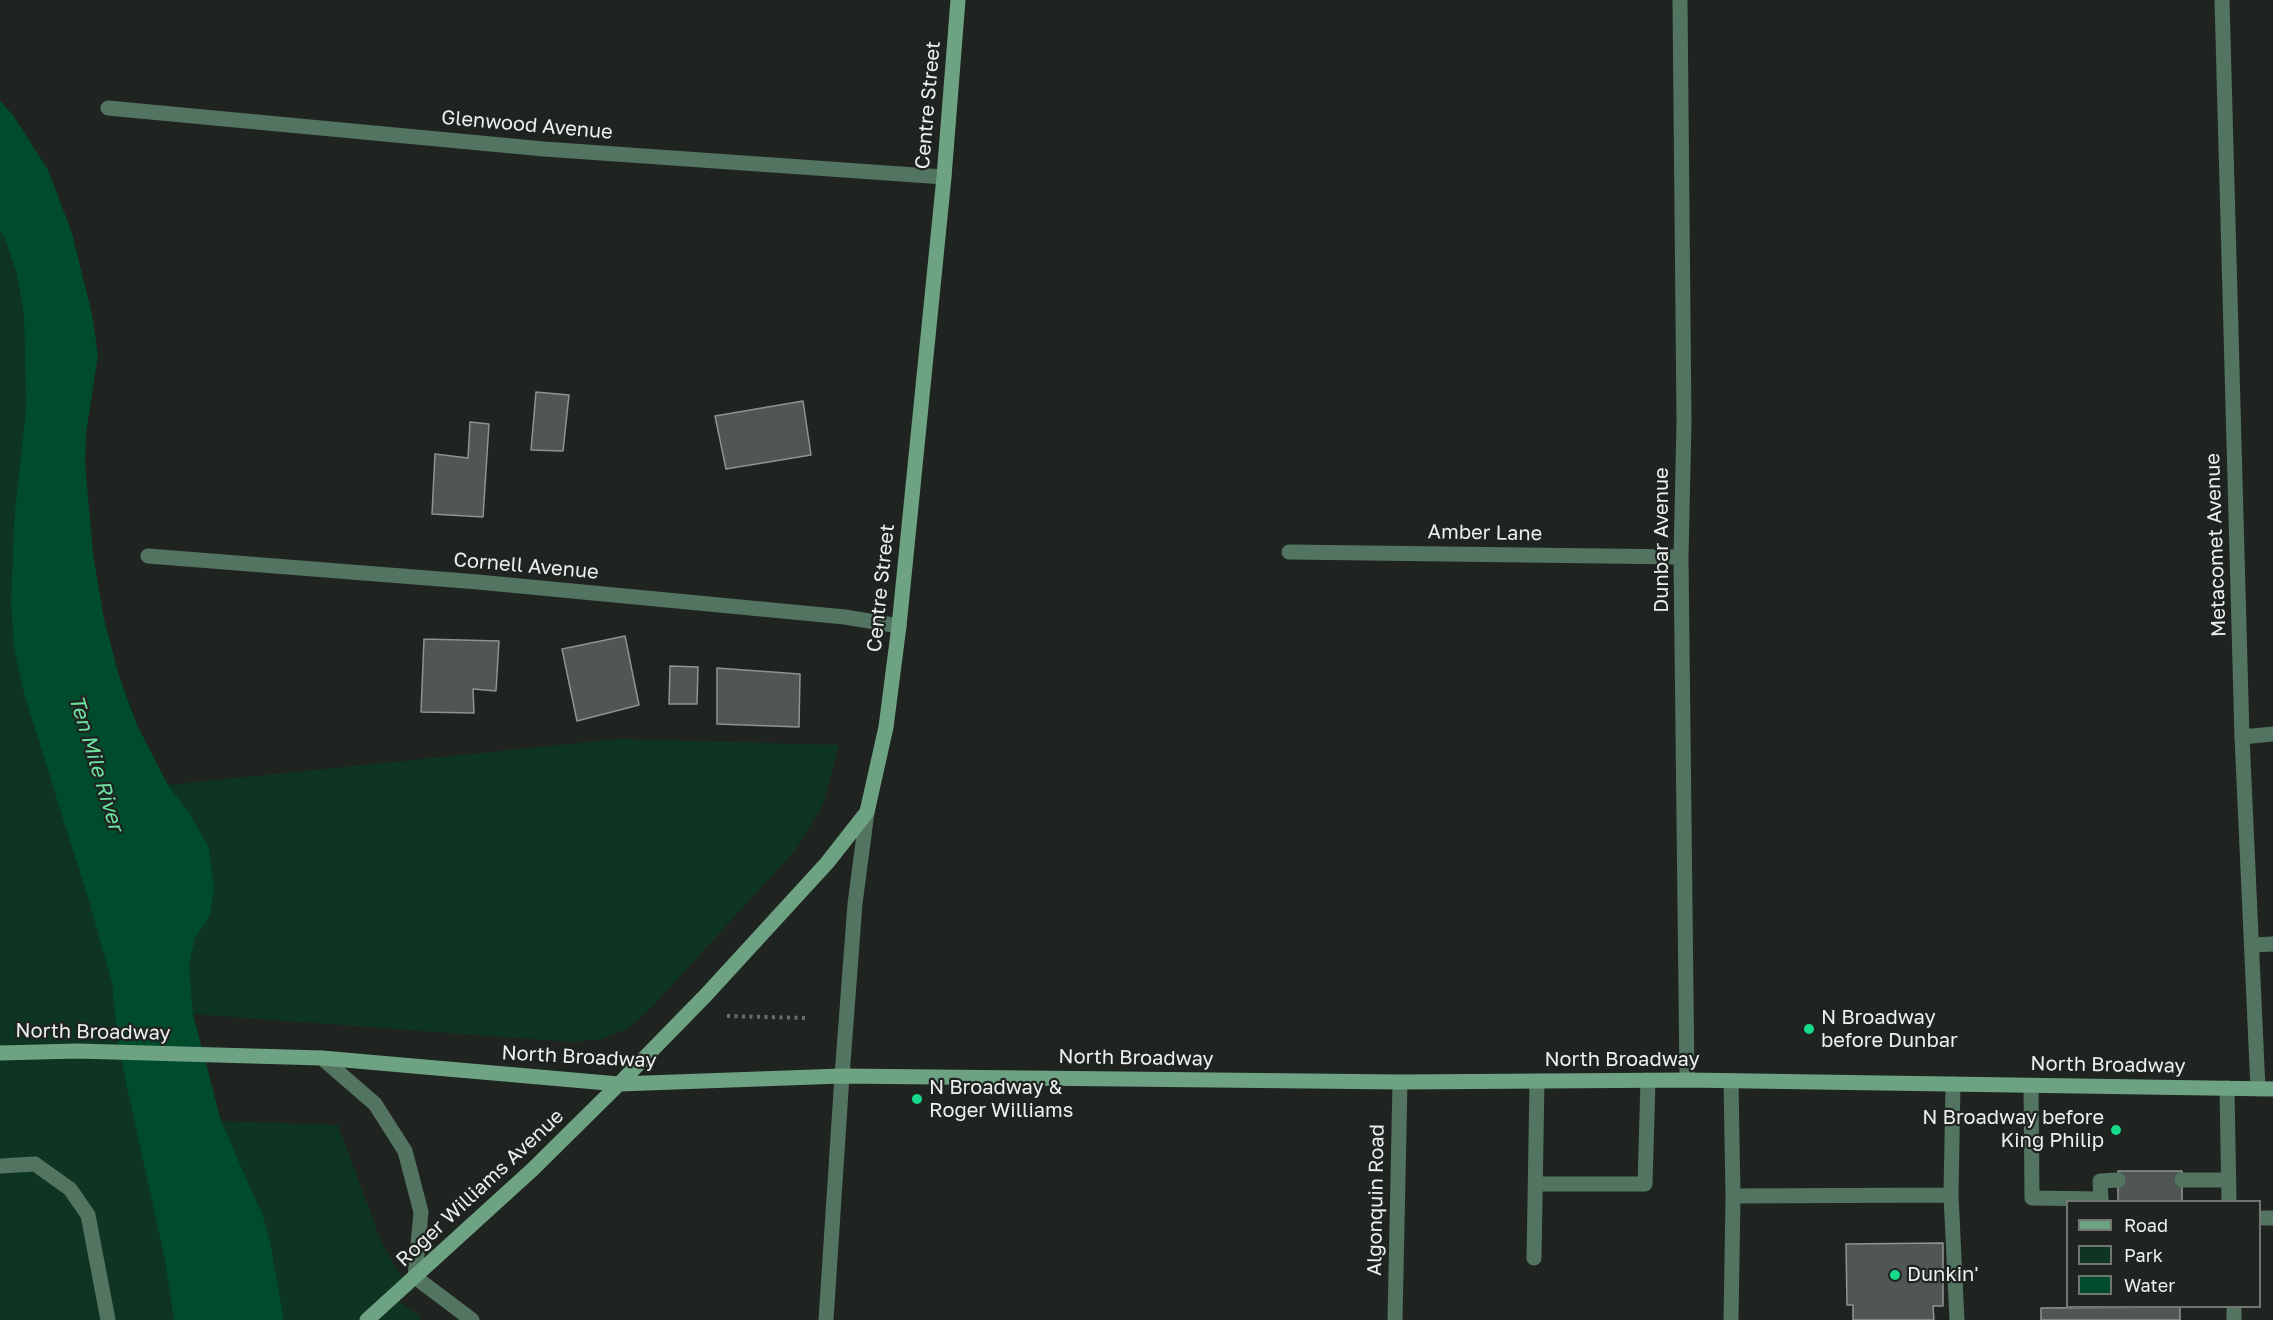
<!DOCTYPE html>
<style>
body{margin:0}
#map{position:relative;width:2273px;height:1320px;overflow:hidden;background:#1f2421;font-family:"Golos Text",sans-serif}
canvas{display:block}
.legend{position:absolute;left:2066px;top:1200px;width:195px;height:108px;box-sizing:border-box;background:#1f2421;border:2px solid #717673;margin:0;padding:8px 10px;list-style:none;font-size:18px;color:#ecf0ee}
.legend li{display:flex;align-items:center;gap:12px;height:30px}
.legend b{width:30px;border:2px solid #717673}
</style>
<div id="map">
<canvas width="2273" height="1320"></canvas>
<ul class="legend">
<li><b style="height:8px;background:#6da383"></b>Road</li>
<li><b style="height:16px;background:#0e3521"></b>Park</li>
<li><b style="height:16px;background:#004b2c"></b>Water</li>
</ul>
</div>
<script>
const ctx = document.querySelector('canvas').getContext('2d');
ctx.lineJoin = 'round';
function paint(path, color) {
  ctx.fillStyle = color;
  ctx.fill(path, 'evenodd');
}
function shape(rows) {
  const path = new Path2D();
  for (const r of rows) {
    path.moveTo(r[0], r[1]);
    for (let i = 2; i < r.length; i += 2) path.lineTo(r[i], r[i + 1]);
  }
  return path;
}
function trace(path, color, width, dash) {
  ctx.strokeStyle = color;
  ctx.lineWidth = width;
  ctx.lineCap = dash ? 'butt' : 'round';
  ctx.setLineDash(dash || []);
  ctx.stroke(path);
}
function write(font, color, halo, rows, align = 'center') {
  ctx.font = font + ' "Golos Text",sans-serif';
  ctx.lineWidth = 4.5;
  ctx.setLineDash([]);
  ctx.textBaseline = 'middle';
  ctx.strokeStyle = halo;
  ctx.fillStyle = color;
  for (const [text, x, y, turn = 0] of rows) {
    ctx.save();
    ctx.translate(x, y);
    ctx.rotate((+turn || 0) * Math.PI / 180);
    ctx.textAlign = isNaN(turn) ? turn : align;
    if (halo) ctx.strokeText(text, 0, 0);
    ctx.fillText(text, 0, 0);
    ctx.restore();
  }
}
const green = shape([
 [0,232,5,238,17,275,24,315,26,409,14,520,11,605,14,649,25,697,90,905,112,983,118,1046,165,1261,174,1320,0,1320],
 [619,739,839,745,823,804,797,848,652,1007,627,1029,602,1039,572,1042,193,1014,189,965,195,938,210,915,168,785],
 [221,1121,338,1125,381,1241,406,1285,396,1300,419,1315,420,1320,284,1320,270,1241,263,1216]
]);
const water = shape([
 [0,101,13,115,48,170,72,233,92,314,98,355,86,434,85,462,93,554,104,619,119,676,137,725,168,785,191,816,209,848,214,888,210,915,195,938,189,965,193,1014,221,1121,263,1216,270,1241,284,1320,174,1320,165,1261,118,1046,112,983,90,905,25,697,14,649,11,605,14,520,26,408,24,315,17,275,5,238,0,232]
]);
const building = shape([
 [536,392,569,395,563,451,531,450,536,392],
 [803,401,811,455,726,469,715,416,803,401],
 [470,422,489,424,483,517,432,514,435,454,468,458,470,422],
 [625,636,639,705,577,721,562,649,625,636],
 [424,639,499,641,496,691,473,689,474,713,421,712,424,639],
 [670,666,698,667,697,704,669,704,670,666],
 [717,668,800,674,799,727,717,724,717,668],
 [2118,1171,2182,1171,2182,1202,2118,1202,2118,1171],
 [1943,1243,1943,1306,1933,1306,1934,1320,1853,1320,1853,1305,1847,1305,1846,1244,1943,1243],
 [2180,1307,2180,1320,2041,1320,2041,1308,2180,1307]
]);
const path = shape([
 [727,1016,805,1018]
]);
const service = shape([
 [2242,737,2273,734],
 [2252,945,2273,944],
 [1953,1084,1951,1195,1957,1320],
 [2031,1086,2032,1198,2101,1199,2101,1202],
 [2227,1088,2229,1202],
 [0,1166,35,1164,70,1189,88,1215,108,1320],
 [2182,1180,2229,1180],
 [1535,1184,1645,1184,1648,1080],
 [1733,1196,1951,1195],
 [2101,1199,2100,1181,2118,1180],
 [2260,1218,2273,1218],
 [1534,1258,1537,1081],
 [415,1277,472,1320],
 [2234,1306,2234,1320],
 [826,1320,842,1076],
 [1731,1320,1733,1196,1731,1081]
]);
const minor = shape([
 [1680,0,1684,422,1681,557,1687,1080],
 [2222,0,2242,737,2258,1089],
 [108,108,544,149,944,177],
 [1289,552,1681,557],
 [148,556,478,582,845,617,899,626],
 [1395,1320,1400,1082]
]);
const tertiary = shape([
 [322,1058,375,1104,405,1151,421,1212,415,1277],
 [842,1076,855,904,867,812]
]);
const secondary = shape([
 [0,1053,77,1051,322,1058,619,1084,842,1076,1400,1082,1687,1080,2273,1089],
 [367,1320,533,1169,619,1084,706,995,827,863,867,812,886,727,899,626,944,177,958,0]
]);
const markers = [
 [1809,1029,6,"#16d989"],
 [917,1099,6,"#16d989"],
 [2116,1130,6,"#16d989"],
 [1895,1275,6,"#16d989"]
];
const streetNames = [
 ["Centre Street",928,105,-85],
 ["Glenwood Avenue",527,125,5],
 ["Amber Lane",1485,533,1],
 ["Dunbar Avenue",1662,540,-90],
 ["Metacomet Avenue",2216,545,-92],
 ["Cornell Avenue",526,566,5],
 ["Centre Street",881,588,-84],
 ["North Broadway",93,1032,1],
 ["North Broadway",579,1057,3],
 ["North Broadway",1136,1058,1],
 ["North Broadway",1622,1060],
 ["North Broadway",2108,1065,1],
 ["Roger Williams Avenue",480,1188,-43],
 ["Algonquin Road",1376,1200,-89]
];
const poiNames = [
 ["N Broadway",1821,1018],
 ["before Dunbar",1821,1041],
 ["N Broadway &",929,1088],
 ["Roger Williams",929,1111],
 ["N Broadway before",2104,1118,"right"],
 ["King Philip",2104,1141,"right"],
 ["Dunkin'",1907,1275]
];
const waterNames = [
 ["Ten Mile River",96,763,73]
];
paint(green, '#0e3521');
paint(water, '#004b2c');
paint(building, '#505653');
trace(building, '#8e9490', 1.5);
trace(path, '#6b6f6d', 4, [3, 4.5]);
trace(service, '#537460', 15);
trace(minor, '#537460', 15);
trace(tertiary, '#537460', 15);
trace(secondary, '#6da383', 15);
for (const [x, y, r, color] of markers) {
  const dot = new Path2D();
  dot.arc(x, y, r, 0, 2 * Math.PI);
  ctx.fillStyle = color;
  ctx.fill(dot);
  trace(dot, '#1f2421', 2);
}
write('20px', '#ecf0ee', '#1f2421', streetNames);
write('20px', '#ecf0ee', '#1f2421', poiNames, 'left');
write('italic 21px', '#6de1a2', '#1f2421', waterNames);
</script>
